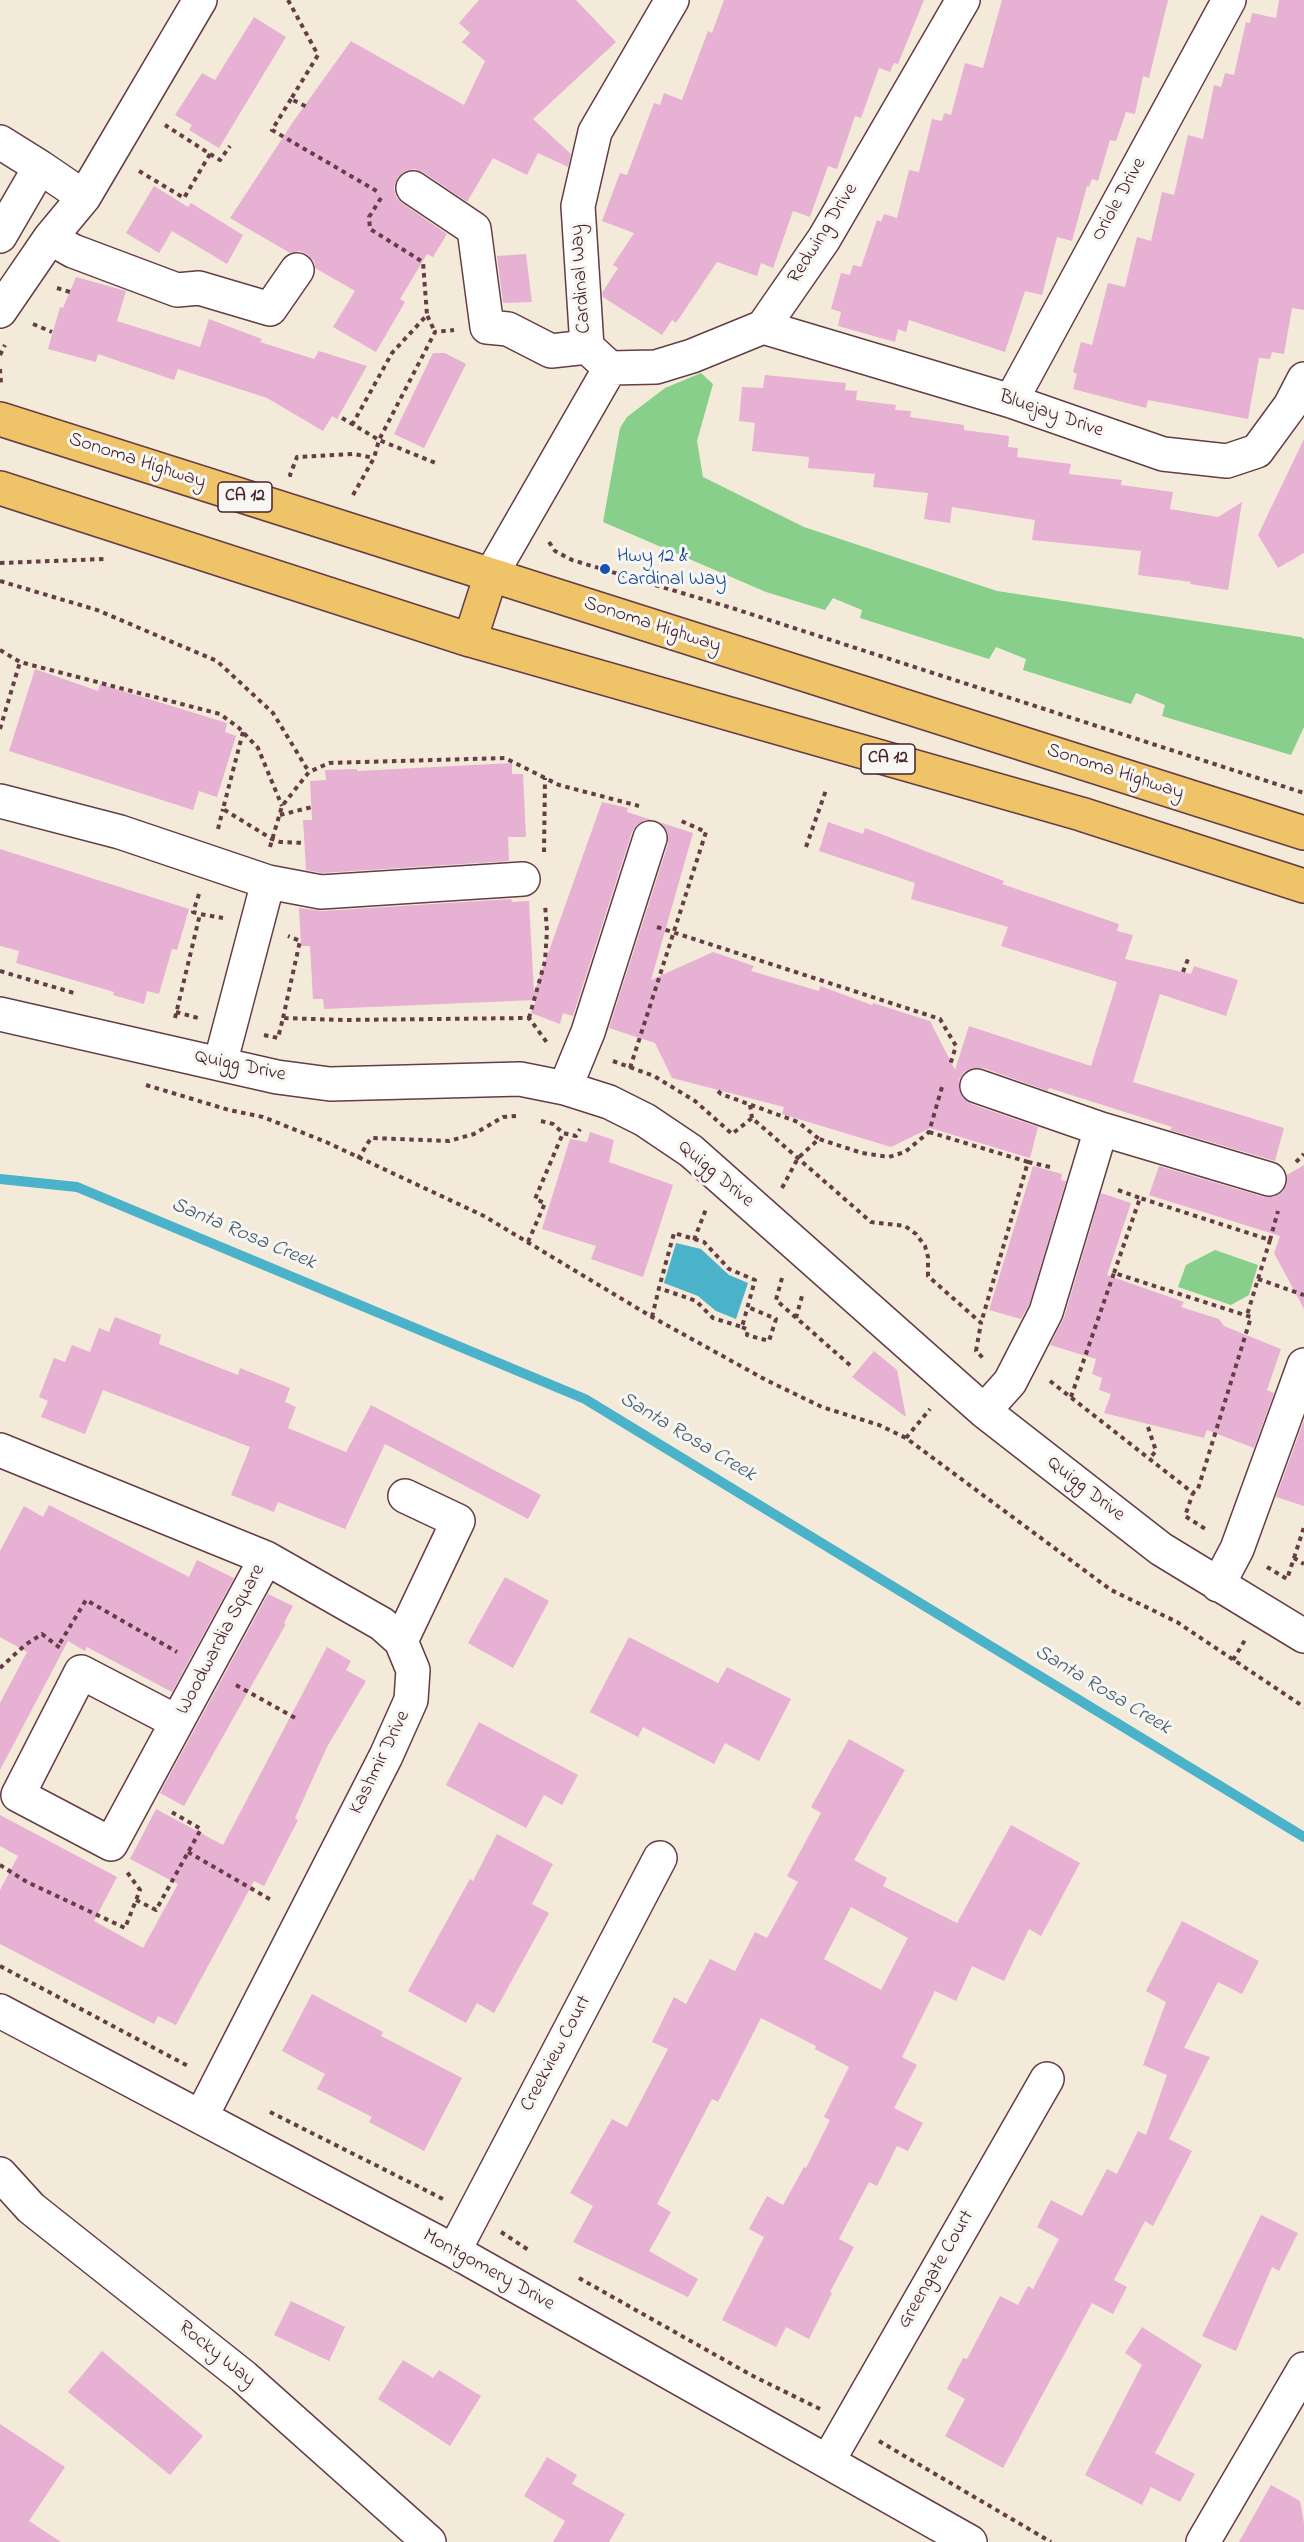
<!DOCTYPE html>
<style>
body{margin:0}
canvas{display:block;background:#f4ead9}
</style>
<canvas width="1304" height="2542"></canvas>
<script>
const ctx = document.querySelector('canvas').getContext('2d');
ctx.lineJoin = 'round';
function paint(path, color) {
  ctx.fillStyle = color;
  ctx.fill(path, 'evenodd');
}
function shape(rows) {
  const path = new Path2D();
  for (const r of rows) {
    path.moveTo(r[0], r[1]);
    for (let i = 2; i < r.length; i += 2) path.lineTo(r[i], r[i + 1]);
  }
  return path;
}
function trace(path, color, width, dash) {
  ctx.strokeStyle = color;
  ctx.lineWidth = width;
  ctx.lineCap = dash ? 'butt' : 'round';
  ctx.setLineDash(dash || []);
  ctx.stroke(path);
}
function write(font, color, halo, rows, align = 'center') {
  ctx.font = font + ' "Indie Flower",sans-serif';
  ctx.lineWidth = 6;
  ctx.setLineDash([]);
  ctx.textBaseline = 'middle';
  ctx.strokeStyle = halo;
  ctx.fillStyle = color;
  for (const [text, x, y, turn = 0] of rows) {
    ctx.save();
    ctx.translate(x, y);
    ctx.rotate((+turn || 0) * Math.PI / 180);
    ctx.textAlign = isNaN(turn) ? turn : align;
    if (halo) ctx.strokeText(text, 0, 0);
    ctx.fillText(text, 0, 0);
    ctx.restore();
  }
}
const green = shape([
 [701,373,713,384,697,441,703,477,804,527,997,591,1301,637,1304,639,1304,727,1291,755,1162,716,1165,705,1136,693,1131,704,1023,670,1026,659,996,647,989,659,860,618,862,610,833,598,825,610,766,592,603,522,620,428,627,417,665,388],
 [1215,1250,1258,1265,1249,1295,1231,1305,1178,1287,1186,1265]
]);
const water = shape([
 [676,1243,701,1249,729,1275,748,1283,736,1319,716,1311,698,1296,664,1283]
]);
const stream = shape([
 [0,1179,77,1187,585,1399,1304,1837]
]);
const building = shape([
 [479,0,576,0,616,42,533,119,571,154,568,167,538,153,527,175,493,158,467,202,423,172,415,169,405,171,398,177,394,187,396,197,402,203,447,234,433,257,427,254,400,299,405,302,376,352,333,327,355,291,315,268,314,261,307,254,299,251,290,253,230,218,295,119,351,41,464,105,485,61,462,42,470,33,459,23],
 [724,0,924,0,898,64,894,63,890,72,879,68,861,118,855,116,837,169,828,166,810,217,793,211,773,268,761,263,757,276,717,262,676,323,672,320,662,335,603,297,602,293,618,268,613,265,634,233,602,221,620,173,627,175,654,103,660,105,664,93,682,100,708,31,712,33],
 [1002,0,1168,0,1149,78,1143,76,1135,114,1126,112,1116,141,1110,140,1098,181,1092,179,1089,187,1087,186,1072,241,1057,237,1042,295,1025,291,1005,352,909,320,906,332,898,329,895,342,838,326,841,312,831,309,841,273,850,275,853,265,861,267,877,220,881,222,884,214,897,218,909,170,919,172,932,119,942,121,944,113,951,115,965,63,983,68],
 [1279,0,1304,0,1304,310,1292,308,1284,354,1272,352,1270,359,1259,358,1248,419,1148,400,1146,408,1073,389,1077,374,1073,372,1081,342,1092,345,1108,283,1125,287,1137,237,1151,241,1162,192,1174,195,1188,135,1203,139,1214,85,1221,87,1225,73,1234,75,1246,22,1250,23,1252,13,1276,18],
 [254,17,286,37,219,148,189,130,192,125,175,115,202,73,215,80],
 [154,186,188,207,191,203,243,235,227,264,172,231,159,253,126,233],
 [526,254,532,302,503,303,497,256],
 [76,277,126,291,117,321,200,347,209,319,262,339,260,342,314,359,319,351,367,366,337,419,332,416,323,431,267,398,178,369,174,380,98,354,96,362,48,349,60,307,63,308],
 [433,353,445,353,466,364,424,448,394,434],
 [765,375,846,383,845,390,857,391,856,400,896,405,895,410,911,411,910,417,964,425,964,430,1009,436,1008,447,1018,448,1017,457,1071,464,1069,474,1122,480,1121,485,1173,492,1170,509,1218,517,1242,502,1228,590,1190,584,1191,582,1138,575,1141,551,1032,540,1035,520,952,507,950,523,924,519,928,493,873,487,875,474,808,468,809,457,752,451,755,423,739,421,742,387,763,388],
 [1304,439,1304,553,1278,568,1258,535],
 [35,669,98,691,100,684,227,723,225,732,236,736,217,797,199,791,193,810,9,751],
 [512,763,512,774,523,774,526,837,508,837,509,861,322,873,306,870,303,820,312,820,310,781,326,780,325,770,357,769,357,771],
 [602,802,628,808,627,812,652,820,645,820,638,824,632,832,573,1016,563,1013,560,1024,531,1013,536,1000,324,1009,323,999,313,999,310,946,301,946,299,908,322,911,511,899,512,902,529,901,534,993],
 [659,822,693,833,651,980,713,952,754,966,751,971,819,991,820,986,872,1005,873,1003,930,1021,955,1070,969,1026,1091,1066,1117,982,1001,946,1008,927,911,899,915,883,819,851,828,822,863,834,865,828,1004,881,1002,884,1119,924,1117,931,1133,935,1125,959,1191,974,1194,966,1238,980,1226,1016,1160,994,1133,1082,1284,1128,1275,1161,1170,1130,1172,1127,1049,1088,1048,1091,983,1068,973,1068,964,1072,959,1080,959,1089,963,1098,971,1104,1038,1127,1030,1158,930,1128,891,1147,782,1114,784,1107,672,1078,655,1043,609,1028,668,844,668,833,664,826],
 [0,849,189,909,177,950,172,949,159,994,147,991,144,1004,113,995,114,992,16,963,19,951,0,946],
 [590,1132,614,1140,609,1162,673,1185,643,1277,591,1259,596,1246,542,1229,570,1139,587,1142],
 [1304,1165,1304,1309,1274,1253,1280,1236,1149,1195,1159,1166,1264,1197,1273,1197,1282,1192,1287,1184,1287,1175],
 [1033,1166,1062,1174,1061,1180,1066,1181,1029,1305,1021,1319,989,1310],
 [1101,1193,1131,1203,1107,1275,1184,1302,1181,1307,1219,1319,1224,1326,1281,1349,1267,1390,1274,1393,1254,1448,1207,1430,1204,1438,1104,1413,1111,1394,1099,1390,1102,1378,1092,1374,1096,1359,1050,1345,1064,1318],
 [115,1317,161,1335,159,1344,238,1375,240,1368,290,1388,285,1402,296,1407,288,1428,346,1452,371,1405,541,1495,528,1519,385,1444,345,1529,278,1502,274,1512,231,1495,250,1447,103,1390,85,1434,41,1417,48,1401,39,1397,54,1358,65,1362,72,1345,90,1352,99,1328,109,1332],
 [874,1351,897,1370,906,1417,852,1377],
 [1304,1420,1304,1506,1276,1497],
 [49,1505,189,1577,197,1560,234,1578,172,1692,87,1647,85,1651,68,1641,0,1770,0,1703,27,1652,0,1637,0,1551,24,1506,43,1517],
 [505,1577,549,1601,513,1668,468,1643],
 [268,1594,293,1606,284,1623,286,1624,184,1806,160,1793],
 [629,1637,718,1683,727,1667,791,1699,759,1761,725,1743,714,1764,643,1727,638,1737,590,1712],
 [327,1647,351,1661,346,1670,366,1681,327,1747,295,1818,298,1820,264,1886,254,1881,176,2025,158,2016,154,2024,0,1944,0,1890,18,1856,0,1846,0,1815,117,1877,94,1921,143,1948,178,1884,130,1859,156,1809,223,1845],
 [479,1722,578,1775,562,1805,544,1795,526,1828,446,1785],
 [849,1739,905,1770,854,1860,887,1878,883,1886,957,1923,1011,1825,1080,1863,1041,1936,1029,1929,1004,1981,972,1966,956,2001,935,1991,902,2057,917,2065,894,2108,923,2123,908,2151,897,2146,877,2186,869,2182,839,2239,854,2247,830,2292,832,2293,809,2339,786,2327,776,2347,722,2320,764,2237,749,2229,767,2196,783,2205,804,2167,806,2168,830,2120,824,2117,849,2067,815,2049,816,2046,761,2018,718,2102,712,2099,657,2204,671,2212,649,2251,698,2279,688,2297,573,2242,593,2206,570,2193,612,2119,627,2127,668,2049,652,2042,674,1997,686,2004,710,1959,735,1971,755,1932,767,1938,798,1882,787,1876,821,1813,811,1807],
 [851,1907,908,1938,881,1990,824,1959],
 [497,1834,553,1864,532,1904,549,1913,494,2013,477,2003,466,2023,408,1991,470,1879,473,1881],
 [1182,1921,1259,1961,1242,1994,1218,1982,1184,2048,1210,2057,1169,2139,1192,2151,1153,2226,1145,2221,1114,2280,1127,2287,1113,2314,1092,2303,1003,2468,945,2436,965,2399,947,2389,963,2358,967,2359,1000,2296,1018,2305,1028,2286,1033,2289,1059,2239,1037,2227,1051,2200,1082,2216,1107,2169,1117,2174,1138,2131,1146,2135,1167,2075,1143,2065,1166,2002,1146,1991],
 [312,1994,383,2032,381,2036,462,2078,424,2151,369,2122,372,2117,317,2089,325,2074,282,2051],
 [1261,2215,1298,2233,1279,2271,1272,2267,1236,2351,1202,2336],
 [291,2301,345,2327,329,2361,274,2335],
 [1142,2327,1202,2365,1155,2453,1195,2474,1180,2502,1151,2487,1142,2505,1085,2475,1142,2365,1125,2353],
 [102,2351,203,2436,170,2475,68,2392],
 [403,2360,433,2378,439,2370,481,2396,450,2446,378,2399],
 [0,2424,65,2467,29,2521,61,2542,0,2542],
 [547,2457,577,2475,572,2484,625,2514,609,2542,553,2542,565,2521,524,2496],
 [1271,2485,1300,2501,1304,2523,1304,2542,1239,2542]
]);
const path = shape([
 [288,0,318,55,291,99,307,107],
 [291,99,272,130,380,193],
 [210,154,220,160,230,146],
 [139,171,184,198,210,154,165,125],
 [381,198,369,217,370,229,423,262,427,315],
 [57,288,70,292],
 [33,324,52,332],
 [0,355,5,345],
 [0,369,1,383],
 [342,418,379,440,435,332,454,330],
 [352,425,392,353,427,315,435,332],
 [292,475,290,475,297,457,354,454,374,458],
 [353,495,374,458,379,440,438,464],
 [549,542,555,551,572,560,732,608,1304,793],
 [0,563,104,559],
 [0,581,97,610,217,661,273,713,309,772],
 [0,650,20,662,220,714,239,728,258,748,282,806],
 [0,729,20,662],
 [243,732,223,809,272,839,280,842,305,843],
 [280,815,312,807],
 [218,829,223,809],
 [270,847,282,806,309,772,329,763,505,758,559,785,639,806],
 [806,847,826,790],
 [544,852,545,778],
 [199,894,193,912,200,914],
 [657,927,940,1019,956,1046,950,1065],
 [0,971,74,993],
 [1183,972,1188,959],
 [176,1012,198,1018],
 [175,1018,200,914,223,918],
 [283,1018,300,941,288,936],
 [529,1018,545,961,547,931,545,904],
 [264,1035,278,1038,283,1018,343,1020,529,1018,548,1044],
 [613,1061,654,1076,695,1101,732,1134,752,1118,871,1222,905,1226,916,1234,925,1246,928,1257,928,1276,981,1323,976,1351,984,1359],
 [630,1068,706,832,679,820],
 [146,1085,229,1110,263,1117,326,1142,484,1216,652,1317,766,1380,822,1407,879,1425,906,1438,1111,1590,1177,1622,1304,1707],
 [718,1091,721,1094,798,1122,819,1139],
 [750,1105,752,1118],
 [541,1121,553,1124,563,1133],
 [929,1132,1028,1162,981,1323],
 [358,1159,371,1138,449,1141,474,1134,503,1117,516,1116],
 [1028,1162,1054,1168],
 [1296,1162,1304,1154],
 [782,1188,798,1158,819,1139,862,1153,889,1157,905,1152,929,1132,942,1087],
 [1118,1190,1140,1198],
 [694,1240,706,1209],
 [1270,1240,1278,1211],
 [528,1242,545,1203,535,1199,563,1133,576,1136,580,1129],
 [1114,1273,1140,1198,1270,1240,1247,1315],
 [782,1278,776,1300,852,1367],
 [1258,1279,1304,1295],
 [652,1317,659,1288,674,1233,704,1242,729,1269,755,1280,742,1327,713,1318,696,1301,659,1288],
 [796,1318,802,1296],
 [742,1327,748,1330,747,1335,769,1341,776,1319,748,1307],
 [1050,1381,1193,1493,1185,1516,1207,1530],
 [1071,1397,1114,1273,1251,1317,1198,1489,1193,1493],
 [1148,1427,1156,1451,1149,1459],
 [906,1438,930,1409],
 [1294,1558,1304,1527],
 [1267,1567,1287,1579,1294,1558,1304,1564],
 [60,1643,86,1600,177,1652],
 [1233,1660,1245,1640],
 [0,1668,25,1645,42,1634,60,1648],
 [236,1685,297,1719],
 [188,1852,273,1901],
 [0,1865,27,1882,125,1928,140,1890,127,1872],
 [136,1900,156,1910,201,1829,168,1810],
 [0,1966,188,2066,190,2064],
 [270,2112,443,2199],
 [501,2232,530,2251],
 [579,2278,751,2375,820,2409],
 [879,2441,1051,2542]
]);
const minor = shape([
 [0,142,40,167],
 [413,188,474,229,487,327,508,329,551,351,587,347],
 [84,197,50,238,73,251,177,290,199,288,270,309,297,270],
 [0,236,40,167,84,197,200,0],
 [0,311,50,238],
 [763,327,1011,401,1163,454,1227,461,1257,451,1290,406,1304,379],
 [610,368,656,367,692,356,763,327,824,239,963,0],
 [1011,401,1229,0],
 [491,575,610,368,587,347,578,206,595,132,672,0],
 [0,801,120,832,268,882,220,1064],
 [268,882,321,892,523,879],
 [0,1014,277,1077,330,1084,520,1079,565,1088,609,1102,645,1120,691,1151,984,1411,1161,1549,1304,1636],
 [977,1086,1101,1129],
 [565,1088,588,1032,650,838],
 [984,1411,1010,1382,1046,1312,1101,1129,1269,1179],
 [0,1450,266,1558,382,1624,401,1641,413,1670,411,1700,386,1756,201,2117],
 [1218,1585,1237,1549,1304,1365],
 [401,1641,458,1521,405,1496],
 [177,1722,81,1672,18,1795,111,1844,177,1722,266,1558],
 [0,2011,454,2251,970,2542],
 [0,2174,31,2208,244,2377,429,2542],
 [454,2251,660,1858],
 [828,2461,1047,2079],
 [1203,2542,1304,2369]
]);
const major = shape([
 [0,419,1304,833],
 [0,488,470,640,1081,814,1304,886],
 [470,640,491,575]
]);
const markers = [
 [605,569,6,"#1a4fb4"]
];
const shields = [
 [245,497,54],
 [888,759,54]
];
const shieldNames = [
 ["CA 12",245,497],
 ["CA 12",888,759]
];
const streetNames = [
 ["Oriole Drive",1120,200,-61],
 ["Redwing Drive",824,234,-58],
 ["Cardinal Way",582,279,-94],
 ["Bluejay Drive",1051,415,19],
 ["Sonoma Highway",137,462,18],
 ["Sonoma Highway",652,626,18],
 ["Sonoma Highway",1115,773,18],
 ["Quigg Drive",240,1067,12],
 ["Quigg Drive",715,1175,40],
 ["Quigg Drive",1085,1490,38],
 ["Woodwardia Square",222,1640,-62],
 ["Kashmir Drive",381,1763,-64],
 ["Creekview Court",557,2054,-62],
 ["Greengate Court",937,2270,-60],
 ["Montgomery Drive",488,2271,29],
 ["Rocky Way",216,2355,39]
];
const transitNames = [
 ["Hwy 12 &",617,558],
 ["Cardinal Way",617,581]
];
const waterNames = [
 ["Santa Rosa Creek",243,1235,23],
 ["Santa Rosa Creek",687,1438,31],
 ["Santa Rosa Creek",1102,1691,31]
];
paint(green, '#87cf8a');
paint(water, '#4ab2c9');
trace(stream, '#4ab2c9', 10);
paint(building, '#e7b1d4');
trace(minor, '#643d45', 36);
trace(major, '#643d45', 36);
trace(path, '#643d45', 4, [4.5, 4.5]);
trace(minor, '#fff', 33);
trace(major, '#efc469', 33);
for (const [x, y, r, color] of markers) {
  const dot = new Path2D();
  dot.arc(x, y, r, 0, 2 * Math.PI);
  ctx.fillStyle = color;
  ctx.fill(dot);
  trace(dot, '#f6f6f2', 2);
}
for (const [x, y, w] of shields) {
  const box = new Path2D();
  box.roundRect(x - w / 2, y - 15, w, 30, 4.5);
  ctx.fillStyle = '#f6f6f2';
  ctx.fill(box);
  trace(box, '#4a1f2b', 1.5);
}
write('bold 18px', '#4a1f2b', null, shieldNames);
write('20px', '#4a1f2b', '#f6f6f2', streetNames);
write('20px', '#164399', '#f6f6f2', transitNames, 'left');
write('italic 21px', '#4a5a6a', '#f6f6f2', waterNames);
</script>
